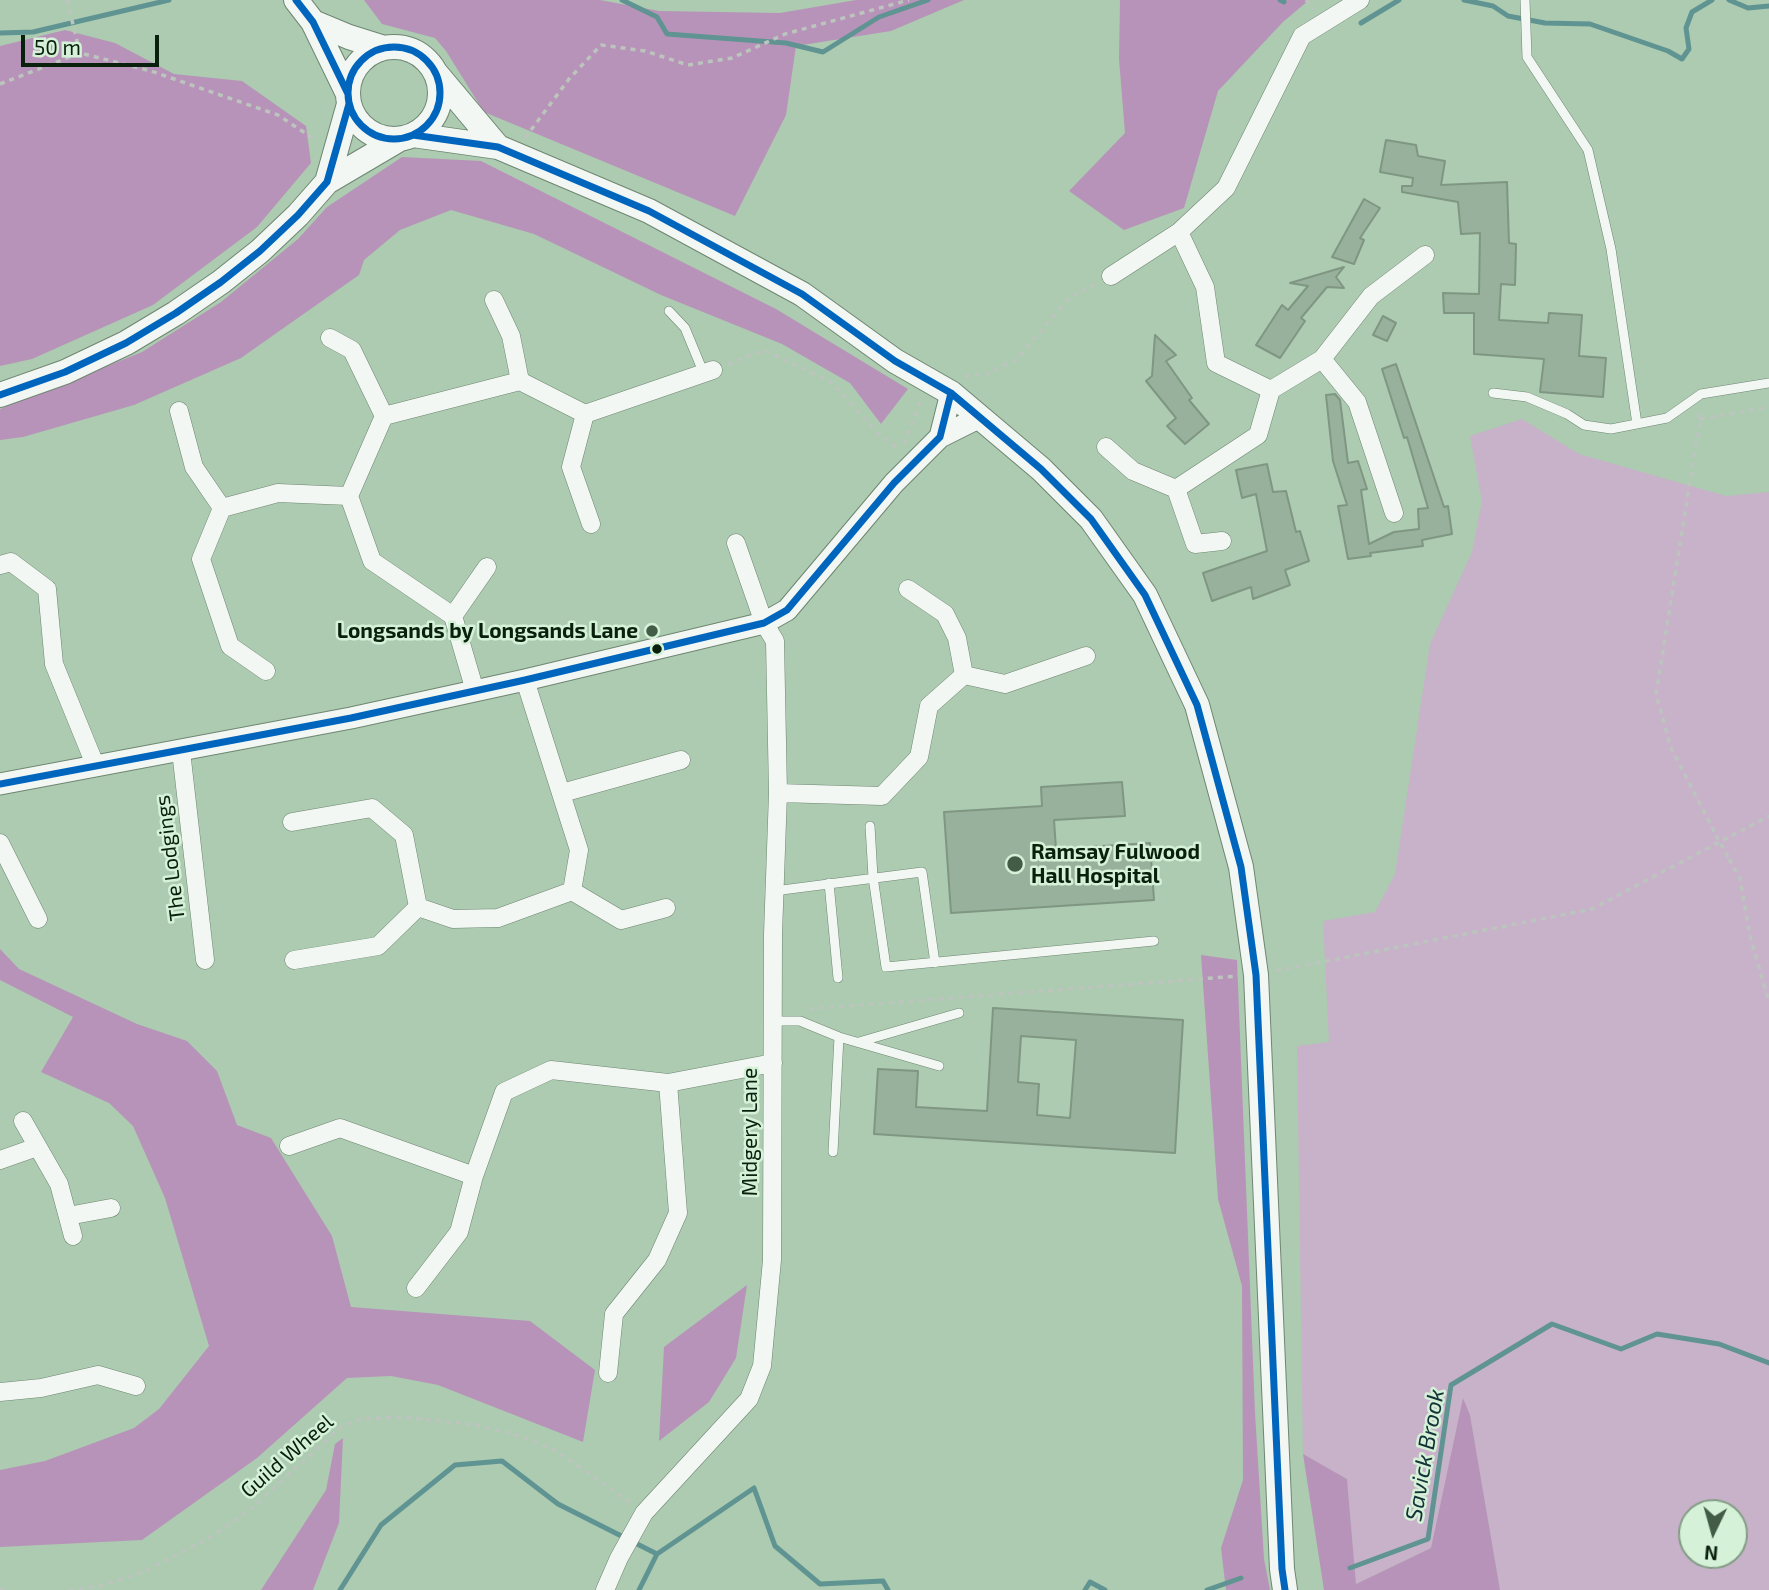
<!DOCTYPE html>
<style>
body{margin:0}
#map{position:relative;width:1769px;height:1590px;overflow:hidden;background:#accbb0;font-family:"Exo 2",sans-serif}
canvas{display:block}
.north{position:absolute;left:1678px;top:1499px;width:70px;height:70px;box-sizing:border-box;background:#d5f1d7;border:2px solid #839d86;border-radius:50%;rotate:185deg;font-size:19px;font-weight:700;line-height:28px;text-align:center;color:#09200d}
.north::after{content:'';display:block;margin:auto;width:24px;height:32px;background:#425c46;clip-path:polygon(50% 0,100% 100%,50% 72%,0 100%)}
.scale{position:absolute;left:21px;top:35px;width:138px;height:32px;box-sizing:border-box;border:4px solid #09200d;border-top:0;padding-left:9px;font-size:21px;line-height:24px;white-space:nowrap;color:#09200d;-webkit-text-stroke:5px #d5f1d7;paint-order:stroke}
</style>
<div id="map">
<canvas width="1769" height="1590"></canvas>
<div class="north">N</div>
<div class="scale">50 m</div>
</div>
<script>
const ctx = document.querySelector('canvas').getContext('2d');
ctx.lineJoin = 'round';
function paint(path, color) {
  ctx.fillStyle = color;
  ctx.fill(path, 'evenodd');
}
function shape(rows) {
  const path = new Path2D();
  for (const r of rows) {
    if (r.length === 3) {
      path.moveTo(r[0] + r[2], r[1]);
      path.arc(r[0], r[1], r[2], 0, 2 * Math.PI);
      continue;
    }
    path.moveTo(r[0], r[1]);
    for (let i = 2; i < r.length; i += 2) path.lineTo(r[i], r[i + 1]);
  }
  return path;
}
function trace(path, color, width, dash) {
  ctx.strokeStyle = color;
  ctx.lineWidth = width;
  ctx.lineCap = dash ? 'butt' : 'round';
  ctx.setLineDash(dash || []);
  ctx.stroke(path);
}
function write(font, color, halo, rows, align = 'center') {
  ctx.font = font + ' "Exo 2",sans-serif';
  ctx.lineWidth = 5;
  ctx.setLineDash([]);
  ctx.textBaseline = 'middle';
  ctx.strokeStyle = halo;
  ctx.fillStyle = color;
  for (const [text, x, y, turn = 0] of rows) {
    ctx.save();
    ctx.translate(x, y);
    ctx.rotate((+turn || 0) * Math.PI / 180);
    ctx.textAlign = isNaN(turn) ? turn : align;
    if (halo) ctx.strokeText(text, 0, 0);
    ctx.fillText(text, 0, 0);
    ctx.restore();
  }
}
const green = shape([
 [1522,419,1579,454,1726,496,1769,492,1769,1590,1500,1590,1470,1415,1463,1400,1431,1548,1356,1584,1347,1479,1303,1454,1297,1046,1329,1042,1323,921,1375,912,1395,874,1430,644,1472,552,1482,501,1470,436],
 [1692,1513,1734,1513,1734,1555,1692,1555]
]);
const forest = shape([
 [364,0,600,0,659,11,780,13,856,0,964,0,891,31,796,46,786,115,735,216,484,112,446,51,435,38,382,24],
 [1120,0,1309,0,1283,22,1218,91,1184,208,1124,230,1069,191,1125,133,1119,59],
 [65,30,115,43,174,74,242,81,306,126,311,163,257,227,153,305,32,359,0,366,0,46],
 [402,157,481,161,776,309,908,389,881,424,850,383,782,344,661,295,534,234,451,210,400,230,364,260,359,275,241,358,134,405,23,437,0,440,0,409,142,352,221,302,298,239,327,207],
 [0,949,19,969,137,1024,187,1041,217,1071,237,1125,271,1138,332,1236,351,1307,530,1321,595,1370,583,1442,438,1385,391,1376,347,1378,257,1458,142,1540,0,1547,0,1470,45,1461,134,1428,159,1409,209,1346,165,1198,133,1126,109,1103,41,1072,73,1017,0,980],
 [1201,955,1237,960,1255,1413,1264,1559,1270,1590,1226,1590,1221,1548,1243,1480,1242,1286,1218,1199],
 [747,1285,736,1358,709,1402,659,1441,664,1347],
 [1463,1398,1470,1415,1500,1590,1324,1590,1303,1454,1347,1479,1356,1584,1431,1548],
 [343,1438,339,1523,313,1590,261,1590,326,1490,335,1444]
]);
const stream = shape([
 [622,0,657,17,667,34,786,43,823,52,879,17,928,0],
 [1280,0,1284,2],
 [1464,0,1493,6,1508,16,1545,23,1590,24,1668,51,1682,59,1689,49,1686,28,1692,12,1712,0],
 [1729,0,1748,8,1769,6],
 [1361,23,1399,0],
 [0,33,33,32,169,0],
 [1350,1568,1428,1539,1451,1385,1552,1324,1621,1349,1657,1334,1719,1344,1769,1363],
 [340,1590,381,1525,455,1465,502,1461,558,1504,657,1554,754,1488,775,1546,820,1584,883,1581,888,1590],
 [639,1590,657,1554],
 [1085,1590,1090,1582,1105,1590],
 [1207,1590,1241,1578]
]);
const building = shape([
 [1386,140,1416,145,1418,156,1445,161,1441,185,1507,182,1509,243,1516,244,1515,285,1501,284,1499,320,1548,323,1549,313,1582,315,1579,356,1606,358,1603,397,1540,392,1544,359,1474,354,1474,313,1444,313,1443,293,1479,294,1480,233,1461,234,1458,202,1402,192,1402,186,1412,186,1413,178,1380,172,1386,140],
 [1364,199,1380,208,1360,238,1364,240,1354,264,1332,257,1364,199],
 [1344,267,1336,277,1344,288,1327,287,1301,318,1305,321,1280,358,1256,345,1282,305,1288,310,1308,286,1290,283,1344,267],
 [1383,316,1396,323,1387,341,1373,335,1383,316],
 [1155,335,1176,355,1166,361,1192,398,1189,400,1209,424,1185,444,1167,426,1176,418,1146,381,1152,376,1155,335],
 [1396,364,1444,507,1448,506,1452,534,1422,540,1423,546,1370,553,1371,556,1348,559,1338,506,1347,505,1333,461,1326,395,1335,394,1340,400,1348,463,1358,461,1367,489,1361,490,1369,544,1394,532,1419,529,1418,509,1428,508,1407,437,1404,438,1382,369,1396,364],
 [1267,464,1273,492,1286,491,1296,532,1300,531,1309,561,1285,570,1290,585,1253,599,1251,587,1212,601,1203,573,1267,551,1256,494,1242,498,1236,470,1267,464],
 [1122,782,1125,816,1054,820,1056,849,1150,843,1154,900,951,913,944,812,1042,806,1041,787,1122,782],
 [993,1008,1183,1020,1175,1153,874,1134,878,1069,918,1071,916,1107,987,1111,993,1008],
 [1021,1036,1076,1040,1070,1118,1037,1115,1039,1084,1018,1082,1021,1036]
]);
const path = shape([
 [67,0,80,53],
 [1306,0,1314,9],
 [0,84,80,53,151,71,278,115,317,141],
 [525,138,569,79,601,45,645,51,688,65,732,58,785,34,909,0],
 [728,364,764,350,831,382,880,436,900,449],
 [965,376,987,374,1017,359,1069,298,1097,283],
 [1698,413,1700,419,1656,694,1671,748,1716,835],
 [1700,419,1769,407],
 [904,444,921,399],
 [1729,859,1740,879,1750,936,1769,1002],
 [1276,971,1592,909,1769,816],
 [809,1009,1238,976],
 [0,1590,9,1590],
 [69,1590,99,1586,143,1572,209,1538,252,1508,341,1427,361,1419,402,1417,476,1425,514,1434,555,1450,632,1504]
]);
const service = shape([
 [1525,0,1527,57,1588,150,1611,249,1637,424],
 [669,311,685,328,704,374],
 [1493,393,1527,397,1567,414,1584,425,1611,429,1667,418,1701,394,1769,383],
 [870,826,873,877,886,967,1154,941],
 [829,883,838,978],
 [774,891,922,872,935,963],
 [772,1021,800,1021,839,1037,939,1066],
 [859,1042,959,1013],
 [833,1152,839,1037]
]);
const minor = shape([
 [1179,232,1205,287,1216,363,1271,390,1322,359,1371,296,1425,255],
 [1111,276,1179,232,1226,188,1302,36,1360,0],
 [494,300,511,336,520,381],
 [330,338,352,350,384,416],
 [1322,359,1357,402,1394,513],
 [179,411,194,467,222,508],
 [585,414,571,467,591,524],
 [1106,447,1133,471,1176,489,1258,435,1271,390],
 [1176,489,1195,544,1222,541],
 [0,565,11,562,47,589,54,664,96,767],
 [908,589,945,614,957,638,964,675],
 [453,616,487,567],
 [266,671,230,646,201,559,222,508,278,493,349,496],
 [475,691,453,616,372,561,349,496,384,416,520,381,585,414,713,370],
 [181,751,205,960],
 [562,793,681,760],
 [778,793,882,796,919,757,929,706,964,675,1005,684,1086,656],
 [292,822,372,808,404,835,418,907],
 [0,843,38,919],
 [572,891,621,920,666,908],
 [418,907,453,919,498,918,572,891,579,850,525,680],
 [294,960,378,946,418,907],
 [23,1121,59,1184,73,1236],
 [289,1146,340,1128,474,1176],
 [0,1160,37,1147],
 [68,1216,111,1208],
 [416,1288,459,1232,474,1176,504,1092,551,1070,668,1083,773,1063],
 [608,1373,614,1314,657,1260,678,1213,668,1083],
 [0,1392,41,1388,98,1375,136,1386],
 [605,1590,619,1558,644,1513,749,1399,762,1366,772,1260,773,934,778,793,775,641,764,623,736,543]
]);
const tertiary = shape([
 [940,437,951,393],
 [0,784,351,718,525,680,764,623,787,610,894,483,940,437,980,417]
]);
const secondary = shape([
 [296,0,313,22,348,94],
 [313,22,349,37,384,48],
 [394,93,46],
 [435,72,498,147],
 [413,135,498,147,649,211,802,294,895,361,951,393,1041,469,1091,519,1145,595,1197,705,1241,867,1256,975,1282,1569,1285,1590],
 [327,182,349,104],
 [0,395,65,372,126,343,176,313,221,282,260,251,298,215,327,182,400,139]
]);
const pathBridge = shape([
 [1716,835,1729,859]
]);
const bus1 = shape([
 [394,93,46],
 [413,135,498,147,649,211,802,294,895,361,951,393,1041,469,1091,519,1145,595,1197,705,1241,867,1256,975,1282,1569,1285,1590],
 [0,395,65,372,126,343,176,313,221,282,260,251,298,215,327,182,349,104,348,94,313,22,296,0],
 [0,784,351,718,525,680,764,623,787,610,894,483,940,437,951,393]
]);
const markers = [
 [652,631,7,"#425c46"],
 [657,649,6,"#09200d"],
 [1015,864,9,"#425c46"]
];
const poiNames = [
 ["Longsands by Longsands Lane",638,631],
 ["Ramsay Fulwood",1031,852,"left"],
 ["Hall Hospital",1031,876,"left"]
];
const streetNames = [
 ["The Lodgings",170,858,-97],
 ["Midgery Lane",750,1132,-90],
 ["Guild Wheel",287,1456,-41]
];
const waterNames = [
 ["Savick Brook",1425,1455,-80]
];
paint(green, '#c8b2c9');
paint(forest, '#b893b9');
trace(stream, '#609493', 5);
paint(building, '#98b19c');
trace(building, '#7f9782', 2);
trace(service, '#6e8672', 10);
trace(minor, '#6e8672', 19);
trace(tertiary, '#6e8672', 23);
trace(secondary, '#6e8672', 26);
trace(path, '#bbc5bd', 3.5, [5, 5]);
trace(service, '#f3f7f3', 9);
trace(minor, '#f3f7f3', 18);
trace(tertiary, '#f3f7f3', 21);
trace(secondary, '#f3f7f3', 24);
trace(pathBridge, '#bbc5bd', 3.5, [5, 5]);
trace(bus1, '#0065bd', 7);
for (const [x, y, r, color] of markers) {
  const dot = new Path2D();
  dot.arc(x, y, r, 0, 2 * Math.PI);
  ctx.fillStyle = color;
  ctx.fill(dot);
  trace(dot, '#d5f1d7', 2.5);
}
write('bold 21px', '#09200d', '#d5f1d7', poiNames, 'right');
write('21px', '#09200d', '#d5f1d7', streetNames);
write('italic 23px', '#133338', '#d5f1d7', waterNames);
</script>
